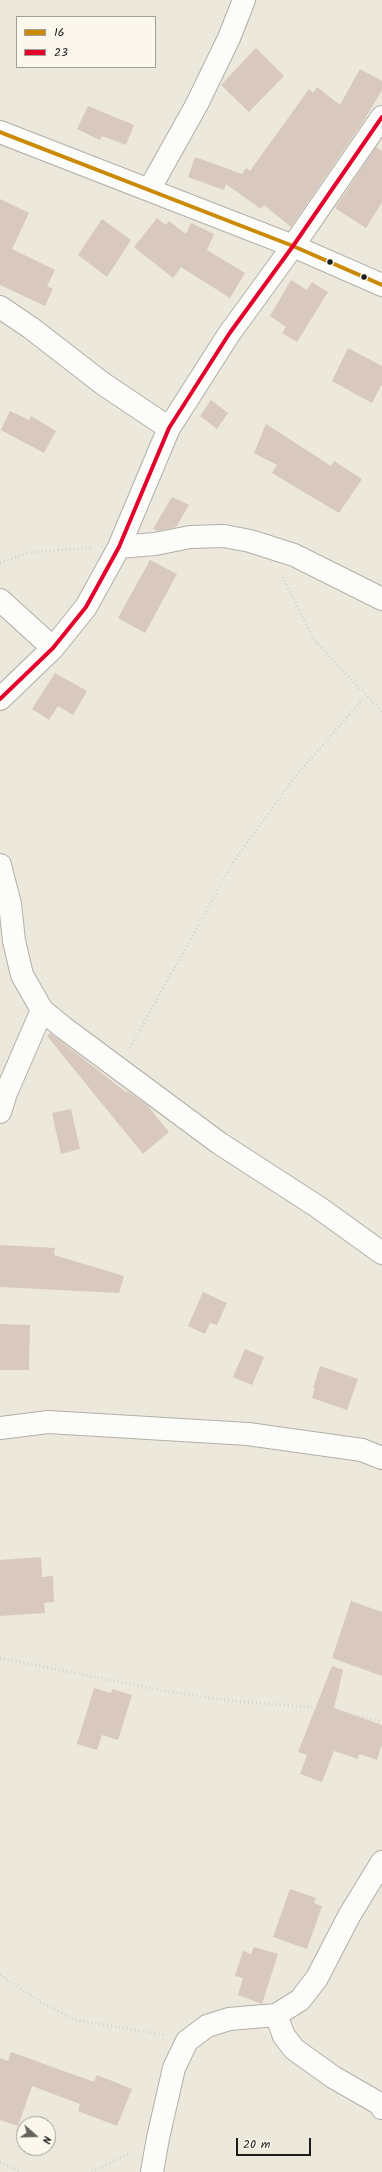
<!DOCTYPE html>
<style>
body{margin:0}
#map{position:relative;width:382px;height:2172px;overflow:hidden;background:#ece8db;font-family:Kalam,sans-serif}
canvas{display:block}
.legend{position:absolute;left:16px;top:16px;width:140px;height:52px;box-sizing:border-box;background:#fbf7ec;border:1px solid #a29f99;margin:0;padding:5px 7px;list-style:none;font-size:12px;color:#1c1c1c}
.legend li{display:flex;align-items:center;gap:8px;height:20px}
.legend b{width:20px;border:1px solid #a29f99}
.north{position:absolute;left:16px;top:2116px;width:40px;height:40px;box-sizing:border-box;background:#fbf7ec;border:1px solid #a29f99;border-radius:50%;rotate:110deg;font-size:11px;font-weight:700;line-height:16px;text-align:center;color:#1c1c1c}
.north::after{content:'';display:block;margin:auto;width:14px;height:18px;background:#65635f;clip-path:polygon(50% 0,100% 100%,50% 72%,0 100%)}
.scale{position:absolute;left:236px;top:2138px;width:75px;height:18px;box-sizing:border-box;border:2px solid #1c1c1c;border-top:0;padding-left:5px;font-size:12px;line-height:14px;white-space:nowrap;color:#1c1c1c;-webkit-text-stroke:3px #fbf7ec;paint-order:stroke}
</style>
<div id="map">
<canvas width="382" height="2172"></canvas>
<ul class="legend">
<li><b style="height:5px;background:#cb8a06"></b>16</li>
<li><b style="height:5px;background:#e4002b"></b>23</li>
</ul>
<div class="north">N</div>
<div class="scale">20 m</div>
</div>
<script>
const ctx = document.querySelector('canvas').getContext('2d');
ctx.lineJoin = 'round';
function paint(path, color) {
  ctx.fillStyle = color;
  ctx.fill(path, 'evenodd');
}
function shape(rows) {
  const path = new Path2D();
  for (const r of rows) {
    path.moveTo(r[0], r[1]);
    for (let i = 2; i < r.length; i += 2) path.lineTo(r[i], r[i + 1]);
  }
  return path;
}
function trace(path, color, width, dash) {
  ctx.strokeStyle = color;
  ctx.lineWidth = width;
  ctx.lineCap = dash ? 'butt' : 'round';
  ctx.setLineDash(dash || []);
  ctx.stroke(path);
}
const building = shape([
 [256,48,284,76,249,112,221,85],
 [360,69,382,81,382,90,363,122,291,227,264,205,261,209,226,184,224,190,188,177,195,157,242,174,246,168,250,171,309,89,313,93,317,87,340,105],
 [88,106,134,125,126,145,102,136,100,140,77,129],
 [376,147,382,151,382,202,366,228,335,208],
 [0,199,29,213,12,249,55,270,47,286,53,289,45,306,0,285],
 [157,218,166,225,169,221,186,234,191,223,214,234,207,250,245,273,230,298,181,267,173,278,134,247],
 [102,219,131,240,107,277,78,255],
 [291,280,307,290,312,282,328,292,297,342,282,333,286,327,270,316],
 [348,348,382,366,382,384,372,403,332,381],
 [211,400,228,413,217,429,200,416],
 [10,411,29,420,31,416,56,431,44,453,1,430],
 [266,424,331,466,334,461,362,479,339,513,272,473,277,465,254,453],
 [172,497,189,505,176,527,158,531,153,529],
 [150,560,177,574,145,633,118,618],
 [55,673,87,691,73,715,58,706,49,720,32,709],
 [50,1033,126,1092,127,1091,147,1105,169,1132,143,1154,47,1036],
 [71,1109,80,1149,61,1154,52,1113],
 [0,1245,55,1248,54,1255,124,1276,119,1293,0,1287],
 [203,1292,227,1303,217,1325,210,1323,205,1334,188,1326],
 [0,1324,30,1325,29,1370,0,1370],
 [245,1349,264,1357,252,1385,233,1377],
 [320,1366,358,1379,347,1410,312,1398,315,1388,313,1388],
 [41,1557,42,1577,53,1576,54,1602,44,1603,45,1613,0,1616,0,1560],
 [351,1601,382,1612,382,1676,332,1658],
 [332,1666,343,1670,334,1708,382,1725,382,1744,377,1760,359,1754,358,1759,334,1751,322,1782,300,1774,307,1755,298,1752],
 [94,1688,111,1693,112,1689,132,1695,118,1740,102,1735,97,1750,77,1744],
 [290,1889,316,1898,314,1903,322,1906,307,1949,273,1937],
 [254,1947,278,1954,262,2004,238,1995,243,1978,235,1976,243,1951,251,1954],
 [11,2052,94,2082,97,2075,132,2089,117,2126,78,2111,80,2104,32,2086,18,2126,0,2120,0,2058,8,2061]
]);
const path = shape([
 [0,563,30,552,91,548],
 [283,577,314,640,382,712],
 [130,1048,234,861,297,774,365,697],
 [0,1658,165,1691,232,1701,308,1707,343,1712,382,1722],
 [0,1975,44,2004,76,2020,164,2035],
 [0,2162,20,2172],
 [91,2172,131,2153]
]);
const minor = shape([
 [0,132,293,246,382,285],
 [149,190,197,104,229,38,244,0],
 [0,307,31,328,102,383,169,428],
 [119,547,155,544,190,537,224,536,250,541,294,555,382,599],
 [0,600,53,648],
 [0,699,53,648,86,607,119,547,169,428,229,334,293,246,382,117],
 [0,865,10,904,14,941,22,975,42,1010,64,1028,219,1143,318,1207,382,1253],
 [0,1112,6,1093,42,1010],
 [0,1428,48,1422,248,1434,362,1450,382,1458],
 [276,2015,284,2036,294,2049,333,2077,380,2104,382,2108],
 [152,2172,158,2138,174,2068,187,2041,207,2026,229,2019,276,2015,300,2000,317,1978,349,1916,382,1862]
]);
const bus1 = shape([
 [0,132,293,246,382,285]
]);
const bus2 = shape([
 [0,699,53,648,86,607,119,547,169,428,229,334,293,246,382,117]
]);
const markers = [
 [330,262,3.5,"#1c1c1c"],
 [364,277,3.5,"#1c1c1c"]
];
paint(building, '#d8c8bd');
trace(minor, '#b2afa7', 24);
trace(path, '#d2d1cd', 2.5, [1, 3]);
trace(minor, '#fcfcfa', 22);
trace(bus1, '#cb8a06', 4);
trace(bus2, '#e4002b', 4);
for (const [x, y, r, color] of markers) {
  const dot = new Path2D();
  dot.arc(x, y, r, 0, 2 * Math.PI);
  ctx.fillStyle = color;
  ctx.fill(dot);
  trace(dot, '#fbf7ec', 1.5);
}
</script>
